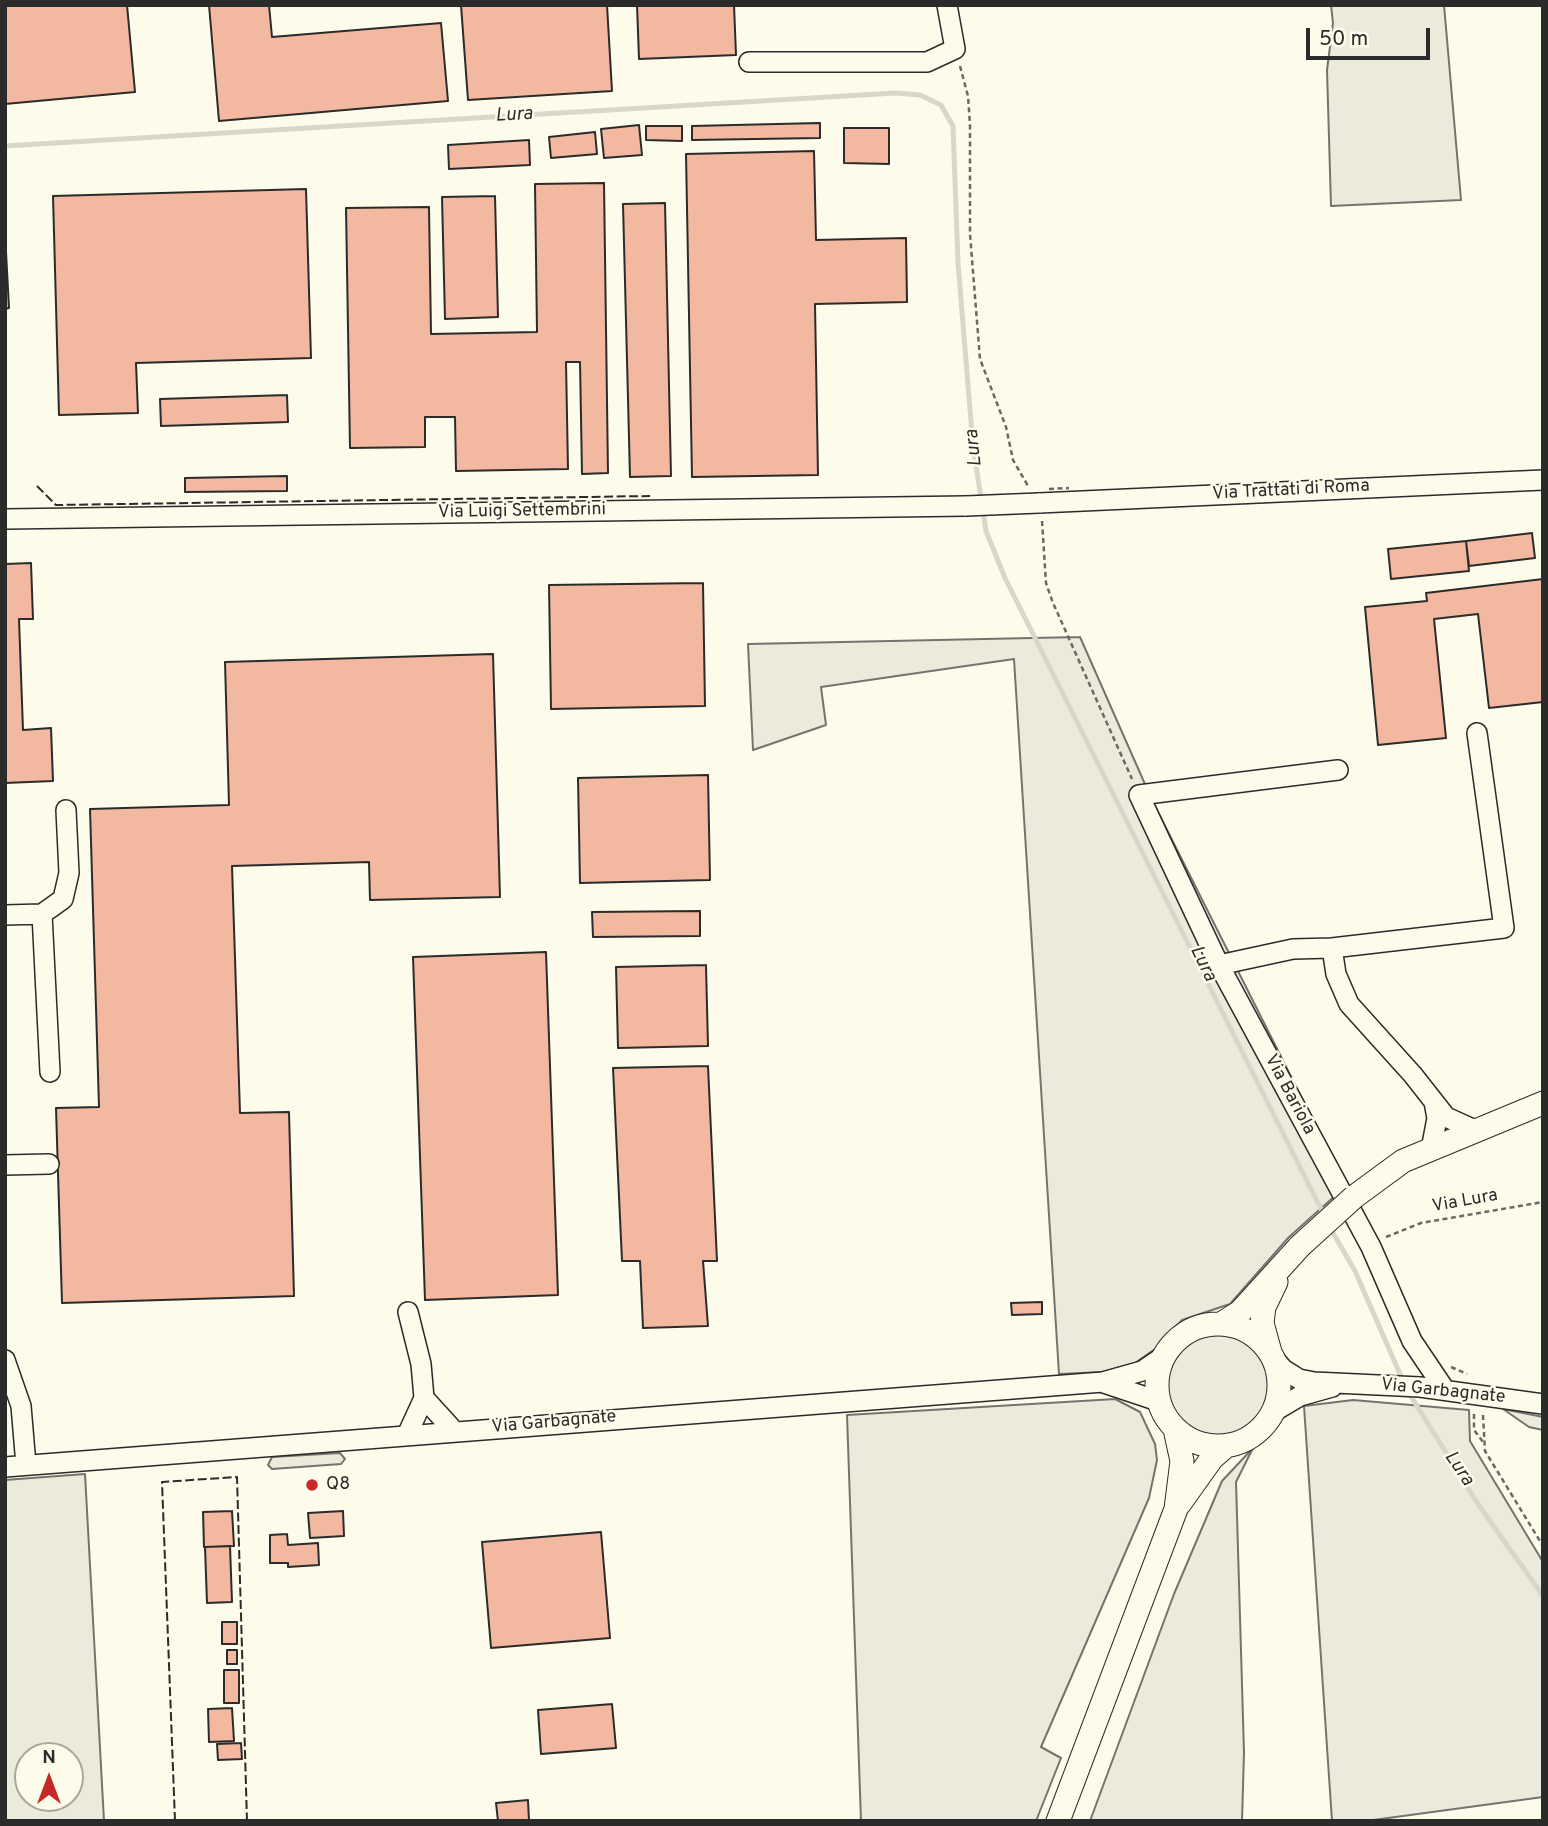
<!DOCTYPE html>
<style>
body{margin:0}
#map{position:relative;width:1548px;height:1826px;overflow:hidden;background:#fdfbea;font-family:Overpass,sans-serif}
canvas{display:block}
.frame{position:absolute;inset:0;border:7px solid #2b2b2b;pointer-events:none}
.north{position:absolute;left:14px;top:1742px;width:70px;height:70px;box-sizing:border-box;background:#fdfbea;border:2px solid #a9a89e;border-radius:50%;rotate:0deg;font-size:19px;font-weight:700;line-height:28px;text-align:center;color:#2b2b2b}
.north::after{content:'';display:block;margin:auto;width:24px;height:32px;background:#c62828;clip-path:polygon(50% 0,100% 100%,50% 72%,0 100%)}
.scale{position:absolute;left:1306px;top:28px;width:124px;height:32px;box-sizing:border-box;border:4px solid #2b2b2b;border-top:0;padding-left:9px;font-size:21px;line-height:24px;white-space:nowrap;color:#2b2b2b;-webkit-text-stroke:5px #fdfbea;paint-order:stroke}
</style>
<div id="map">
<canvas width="1548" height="1826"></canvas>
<div class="frame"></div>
<div class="north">N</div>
<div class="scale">50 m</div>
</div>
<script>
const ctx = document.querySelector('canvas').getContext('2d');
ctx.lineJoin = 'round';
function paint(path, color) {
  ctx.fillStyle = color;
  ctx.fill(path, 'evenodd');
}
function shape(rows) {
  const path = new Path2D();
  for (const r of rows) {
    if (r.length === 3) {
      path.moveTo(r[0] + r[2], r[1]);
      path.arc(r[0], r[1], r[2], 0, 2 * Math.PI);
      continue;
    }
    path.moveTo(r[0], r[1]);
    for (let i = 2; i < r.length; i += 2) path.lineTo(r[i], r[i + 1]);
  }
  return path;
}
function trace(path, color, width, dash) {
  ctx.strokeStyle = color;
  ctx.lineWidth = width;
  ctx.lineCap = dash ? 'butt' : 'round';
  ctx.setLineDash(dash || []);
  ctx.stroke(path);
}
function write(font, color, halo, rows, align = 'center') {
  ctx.font = font + ' Overpass,sans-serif';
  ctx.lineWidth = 5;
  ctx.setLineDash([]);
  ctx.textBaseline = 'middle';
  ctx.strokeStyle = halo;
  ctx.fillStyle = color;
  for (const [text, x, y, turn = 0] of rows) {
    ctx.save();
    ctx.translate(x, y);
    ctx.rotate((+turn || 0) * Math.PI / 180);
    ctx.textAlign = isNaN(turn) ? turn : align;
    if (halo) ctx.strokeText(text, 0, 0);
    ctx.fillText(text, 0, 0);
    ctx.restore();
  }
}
const green = shape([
 [1331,5,1444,5,1461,200,1331,206,1327,70,1333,23,1331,5],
 [1080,637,1152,800,1346,1186,1289,1237,1230,1304,1182,1320,1155,1349,1135,1363,1102,1372,1059,1374,1014,659,821,687,826,725,753,750,748,644,1080,637],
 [1218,1385,50],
 [1115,1399,1140,1412,1155,1444,1157,1460,1149,1498,1041,1747,1061,1758,1036,1821,861,1821,847,1415,1115,1399],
 [1353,1400,1469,1410,1470,1441,1543,1562,1543,1797,1366,1821,1332,1821,1304,1406,1353,1400],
 [1503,1409,1543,1417,1543,1430,1529,1427,1503,1409],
 [1253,1448,1236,1482,1244,1752,1242,1821,1090,1821,1174,1594,1222,1481,1253,1448],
 [340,1453,345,1459,341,1464,272,1469,268,1465,272,1457,340,1453],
 [85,1474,104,1821,5,1821,5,1480,85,1474],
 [28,1756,70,1756,70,1798,28,1798,28,1756]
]);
const stream = shape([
 [5,146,895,93,920,95,941,105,953,126,958,263,973,446,986,531,1005,578,1325,1217],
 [1329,1226,1355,1271,1403,1381],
 [1407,1390,1478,1504,1543,1596]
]);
const building = shape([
 [5,5,127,5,135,92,5,104,5,5],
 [209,5,269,5,272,37,441,23,448,101,219,121,209,5],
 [461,5,607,5,612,91,468,100,461,5],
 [637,5,734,5,736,55,639,59,637,5],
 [820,123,820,138,692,140,692,126,820,123],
 [639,125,642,155,604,158,601,129,639,125],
 [646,126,682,126,682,141,646,140,646,126],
 [844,128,889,128,889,164,844,163,844,128],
 [595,132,597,154,551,158,549,137,595,132],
 [529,140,530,165,449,169,448,145,529,140],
 [814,151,816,240,906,238,907,302,815,304,818,475,692,477,686,154,814,151],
 [604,183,608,473,582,474,580,362,566,362,568,469,456,471,455,417,425,417,425,447,350,448,346,208,429,207,431,334,537,332,535,184,604,183],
 [306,189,311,358,136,363,138,413,59,415,53,196,306,189],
 [495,196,498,317,445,319,442,197,495,196],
 [665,203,671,476,630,477,623,204,665,203],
 [5,233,9,308,5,309,5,233],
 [287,395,288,422,161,426,160,399,287,395],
 [287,476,287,491,185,492,185,478,287,476],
 [1532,533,1535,558,1469,566,1466,541,1532,533],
 [1466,541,1469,571,1391,579,1388,549,1466,541],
 [31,563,33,619,19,619,23,730,51,728,53,781,5,783,5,564,31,563],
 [1543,579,1543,702,1489,708,1478,614,1434,619,1446,738,1378,745,1365,607,1427,601,1426,593,1543,579],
 [703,583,705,706,551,709,549,585,703,583],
 [493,654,500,897,370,900,369,862,232,866,240,1113,289,1112,294,1296,62,1303,56,1108,99,1107,90,809,229,805,225,662,493,654],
 [708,775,710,880,580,883,578,778,708,775],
 [700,911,700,936,593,937,592,912,700,911],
 [546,952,558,1295,425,1300,413,957,546,952],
 [706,965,708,1046,618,1048,616,967,706,965],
 [708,1066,717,1261,703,1261,708,1326,643,1328,640,1261,622,1261,613,1068,708,1066],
 [1042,1302,1042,1314,1012,1315,1011,1303,1042,1302],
 [232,1511,234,1546,204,1547,203,1512,232,1511],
 [343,1511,344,1536,310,1538,308,1513,343,1511],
 [601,1532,610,1638,491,1648,482,1542,601,1532],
 [287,1534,288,1545,318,1543,319,1565,288,1567,288,1563,270,1563,270,1535,287,1534],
 [230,1546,232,1602,207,1603,205,1547,230,1546],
 [222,1622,237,1622,237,1644,222,1644,222,1622],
 [227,1650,237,1650,237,1664,227,1664,227,1650],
 [224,1670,239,1670,239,1703,224,1703,224,1670],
 [612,1704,616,1748,541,1754,538,1710,612,1704],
 [232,1708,234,1741,209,1742,208,1709,232,1708],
 [241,1743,242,1759,218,1760,217,1744,241,1743],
 [528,1800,529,1821,498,1821,496,1803,528,1800]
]);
const path = shape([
 [960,66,968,96,970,125,970,234,980,359,1006,427,1013,460,1028,486],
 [1042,521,1046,583,1053,603,1132,779],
 [1386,1237,1421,1223,1543,1202],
 [1451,1367,1467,1374],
 [1474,1414,1474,1430,1483,1442],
 [1483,1415,1485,1451,1543,1546]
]);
const minor = shape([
 [749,62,927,62,955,49,947,5],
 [1039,503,1543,480],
 [5,519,966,506],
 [1338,770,1139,795,1219,965,1371,1247,1412,1341,1445,1390],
 [42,914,50,1072],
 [5,915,42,914,63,899,69,873,66,810],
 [1332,948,1336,974,1349,1004,1413,1075,1446,1117,1477,1131],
 [1219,965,1293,949,1332,948,1504,928,1477,733],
 [1431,1150,1437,1118,1434,1102],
 [5,1165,49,1164],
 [1271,1355,1283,1369,1299,1379,1314,1382,1420,1387,1543,1404],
 [5,1360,21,1406,26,1465],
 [1104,1383,1158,1401],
 [424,1398,454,1431],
 [1273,1412,1300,1396,1332,1387],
 [407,1435,424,1398,421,1364,408,1312],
 [5,1467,1103,1382,1142,1371,1164,1356]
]);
const major = shape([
 [1354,1197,1403,1161,1543,1103],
 [1221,1324,1240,1312,1300,1246],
 [1218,1385,61],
 [1270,1352,1262,1323,1264,1307,1276,1282],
 [1180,1503,1212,1458,1226,1446],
 [1058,1821,1176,1509,1182,1461,1175,1429]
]);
const pathBridge = shape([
 [1049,489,1069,488]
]);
const minorBridge = shape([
 [966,506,1039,503]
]);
const majorBridge = shape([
 [1300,1246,1354,1197]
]);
const fence = shape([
 [37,486,56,505,650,496],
 [175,1821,162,1482,237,1477,247,1821]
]);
const markers = [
 [312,1485,7,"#c62828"]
];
const streetNames = [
 ["Via Trattati di Roma",1291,491,-3],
 ["Via Luigi Settembrini",522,512,-1],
 ["Via Bariola",1289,1095,62],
 ["Via Lura",1465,1202,-10],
 ["Via Garbagnate",1443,1392,6],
 ["Via Garbagnate",554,1423,-5]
];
const poiNames = [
 ["Q8",326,1485]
];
const waterNames = [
 ["Lura",514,116,-3],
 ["Lura",975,448,-96],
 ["Lura",1202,964,64],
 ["Lura",1458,1469,56]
];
paint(green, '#ecebdb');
trace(green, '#74746e', 2);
trace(stream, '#d8d7c9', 5);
paint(building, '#f2b8a0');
trace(building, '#2b2b2b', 2);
trace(minor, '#2b2b2b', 22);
trace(major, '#2b2b2b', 25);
trace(path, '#6a6964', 2.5, [5, 3.5]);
trace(minor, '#fdfbea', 19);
trace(major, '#fdfbea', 23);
trace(minorBridge, '#2b2b2b', 22, []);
trace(majorBridge, '#2b2b2b', 25, []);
trace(pathBridge, '#6a6964', 2.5, [5, 3.5]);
trace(minorBridge, '#fdfbea', 19);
trace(majorBridge, '#fdfbea', 23);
trace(fence, '#2b2b2b', 2, [9, 3.5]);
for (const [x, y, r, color] of markers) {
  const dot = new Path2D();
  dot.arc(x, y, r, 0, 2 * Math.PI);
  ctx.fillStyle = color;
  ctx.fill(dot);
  trace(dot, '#fdfbea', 2.5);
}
write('18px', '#2b2b2b', '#fdfbea', streetNames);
write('18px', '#2b2b2b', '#fdfbea', poiNames, 'left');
write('italic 19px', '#2b2b2b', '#fdfbea', waterNames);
</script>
